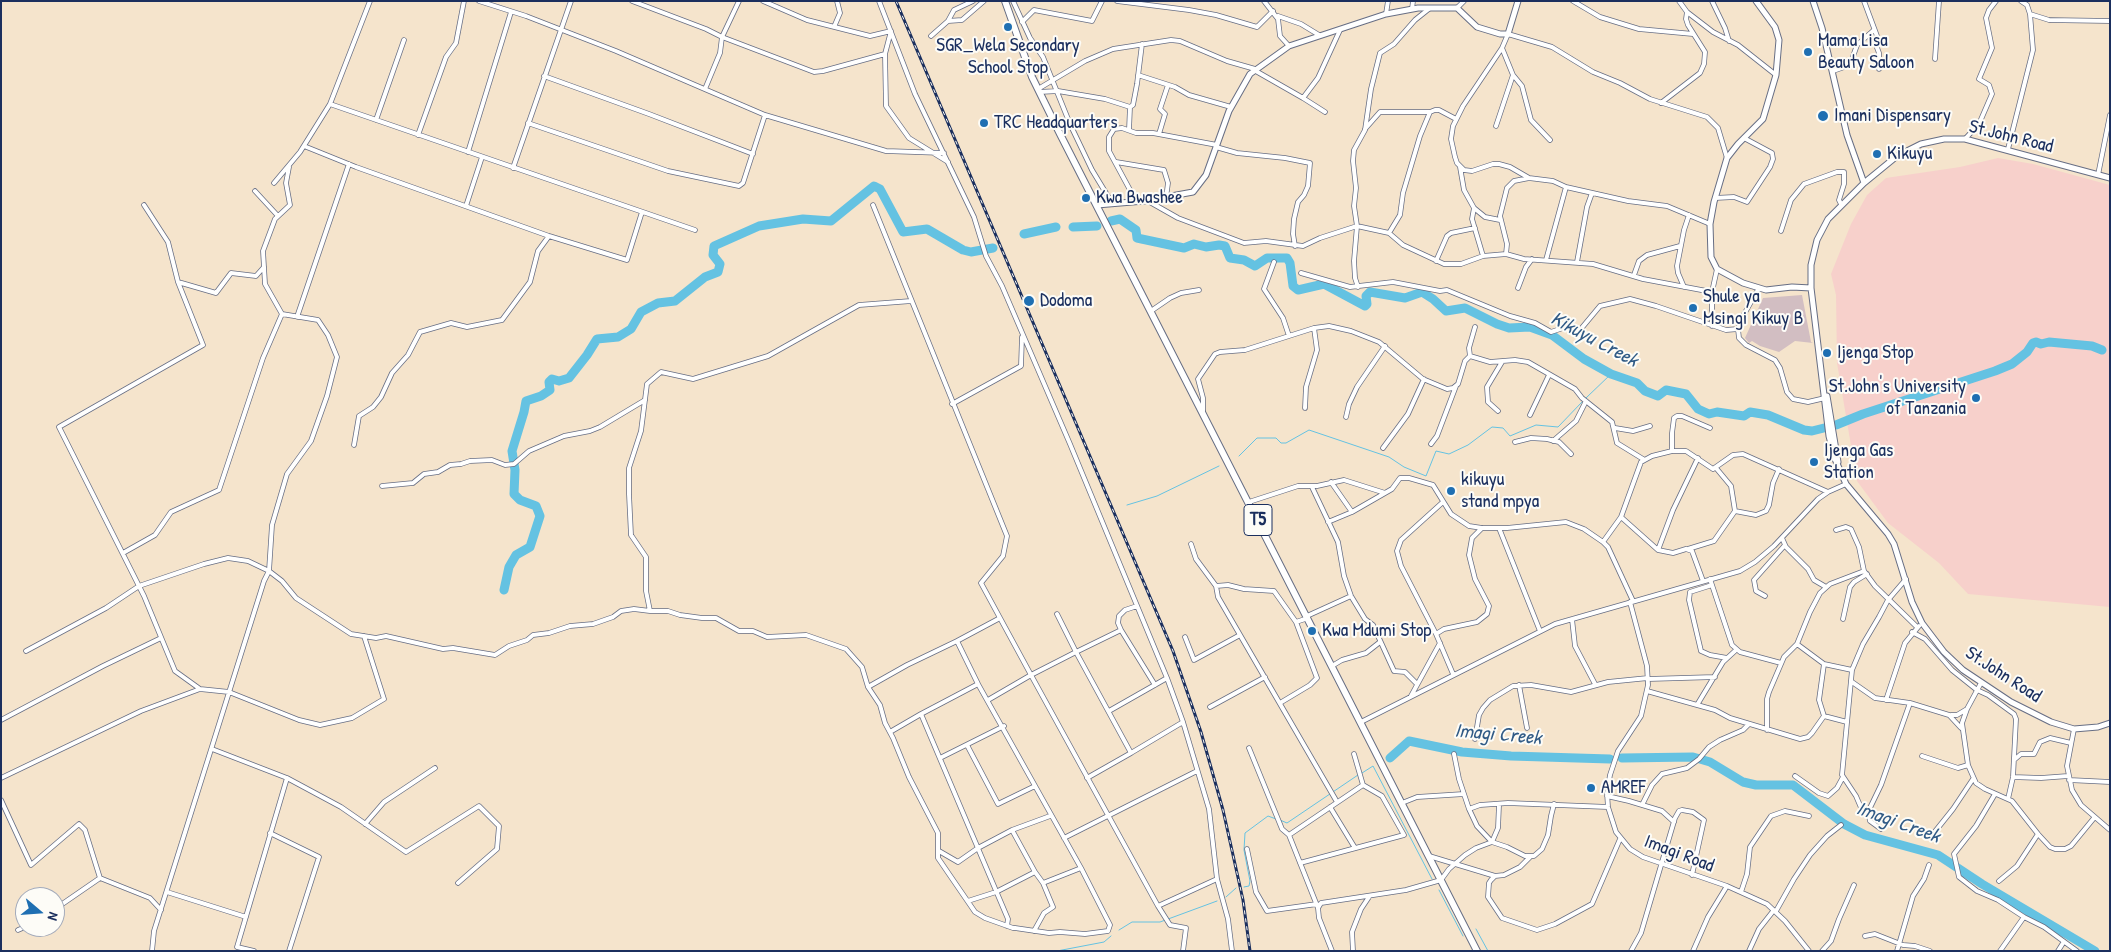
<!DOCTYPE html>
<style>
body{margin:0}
#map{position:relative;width:2111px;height:952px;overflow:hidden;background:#f5e4cc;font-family:"Patrick Hand",sans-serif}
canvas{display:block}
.frame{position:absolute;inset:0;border:2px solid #1b2f5e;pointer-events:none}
.north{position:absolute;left:15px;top:887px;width:50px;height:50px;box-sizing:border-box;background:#fdfcf7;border:1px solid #a3aaba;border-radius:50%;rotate:108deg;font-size:14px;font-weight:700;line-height:20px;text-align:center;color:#1b2f5e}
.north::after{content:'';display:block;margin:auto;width:18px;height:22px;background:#1f6fb2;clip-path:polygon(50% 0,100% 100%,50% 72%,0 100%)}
</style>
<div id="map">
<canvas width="2111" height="952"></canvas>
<div class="frame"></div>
<div class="north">N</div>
</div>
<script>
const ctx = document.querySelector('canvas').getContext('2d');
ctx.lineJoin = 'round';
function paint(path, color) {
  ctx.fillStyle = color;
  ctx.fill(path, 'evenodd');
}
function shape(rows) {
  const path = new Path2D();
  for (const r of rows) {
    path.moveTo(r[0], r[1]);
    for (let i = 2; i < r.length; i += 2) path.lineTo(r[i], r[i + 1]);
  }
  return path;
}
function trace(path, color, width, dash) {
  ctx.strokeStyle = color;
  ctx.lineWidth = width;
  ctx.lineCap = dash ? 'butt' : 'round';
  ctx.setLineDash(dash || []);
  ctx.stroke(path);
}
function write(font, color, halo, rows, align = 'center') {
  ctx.font = font + ' "Patrick Hand",sans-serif';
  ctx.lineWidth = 4;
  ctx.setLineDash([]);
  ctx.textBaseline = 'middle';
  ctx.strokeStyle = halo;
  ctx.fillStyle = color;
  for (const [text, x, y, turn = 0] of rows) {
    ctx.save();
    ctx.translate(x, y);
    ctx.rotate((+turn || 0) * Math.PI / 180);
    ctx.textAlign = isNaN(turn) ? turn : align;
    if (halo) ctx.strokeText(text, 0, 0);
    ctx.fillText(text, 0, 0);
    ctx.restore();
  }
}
const built = shape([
 [1998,158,2033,164,2110,185,2110,607,1968,594,1939,563,1888,523,1857,481,1837,363,1836,295,1831,274,1851,224,1867,195,1886,178,1960,167]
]);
const industrial = shape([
 [1802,295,1811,342,1813,343,1795,341,1779,352,1760,346,1752,341,1749,343,1745,338,1763,298]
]);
const stream = shape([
 [1586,398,1611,374],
 [1239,456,1257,438,1276,438,1281,443,1286,443,1309,430,1389,457,1404,467,1426,476,1436,451,1449,454,1468,445,1492,427,1503,428,1510,436,1536,425,1558,427,1582,402],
 [1127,505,1157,496,1219,466],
 [1362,773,1373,766,1432,879],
 [1280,820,1287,823,1358,775],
 [1244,887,1249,886,1250,881,1244,850,1245,833,1268,816,1276,819],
 [1439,890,1463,936],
 [1226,897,1236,888],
 [1476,929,1488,951],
 [1119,930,1132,922,1160,922,1217,901],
 [1057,951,1104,942,1111,936]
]);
const river = shape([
 [1111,221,1120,219,1136,230,1137,238,1184,248,1194,244,1206,247,1219,245,1225,246,1230,258,1244,260,1255,266,1267,258,1287,258,1290,263,1293,286,1298,290,1324,284,1365,306,1367,304,1366,296,1370,292,1405,298,1422,292,1433,299,1446,311,1465,308,1497,324,1509,328,1530,327,1552,335,1584,359,1611,374,1637,383,1645,391,1658,396,1666,390,1686,394,1698,409,1709,414,1717,412,1744,416,1750,412,1768,415,1804,430,1812,431,1836,425,1863,414,1995,371,2012,364,2027,352,2033,343,2036,342,2041,344,2049,342,2092,346,2102,350],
 [1073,227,1097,226],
 [1024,234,1056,227],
 [504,590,509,567,516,555,530,547,540,516,536,506,520,500,514,494,515,470,512,451,524,412,526,401,541,396,550,390,549,382,552,379,559,381,569,378,587,355,597,339,618,337,631,329,641,312,658,303,675,301,705,277,718,272,720,264,713,255,714,246,759,226,803,219,831,221,874,186,880,189,903,232,927,229,963,250,971,252,993,248],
 [1390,758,1409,741,1462,752,1511,756,1610,759],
 [1622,758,1693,757,1710,762,1743,782,1756,785,1793,785,1844,824,1865,835,1938,855,1982,884,2095,951]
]);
const minor = shape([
 [479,1,526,16,616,51,765,115,886,151,944,153],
 [632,1,706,29,722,37,720,53,705,89],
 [739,1,722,37,814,72,823,71,885,54],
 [763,1,807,20,870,36,891,31,885,54,886,106,909,138,948,162],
 [879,1,915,94,974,217,986,256,1002,286,1070,444,1167,678,1183,722,1209,809,1217,879,1228,919,1232,951],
 [1013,1,1030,38,1043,57,1070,124,1092,170,1112,203],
 [1117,1,1189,10,1216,15,1257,27,1273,11],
 [1264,1,1278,19,1280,36,1289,46],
 [1573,1,1600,17,1639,29,1693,34],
 [1712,1,1725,28,1729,41],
 [1864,1,1877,36,1876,45,1879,53,1879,69],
 [1457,8,1464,1],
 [1412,9,1413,1],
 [1687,12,1713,32,1738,45,1776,75],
 [1386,14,1388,1],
 [2030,14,2049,20,2110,21],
 [1278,16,1301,24,1319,35],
 [948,21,962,20,984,1],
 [1022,22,1034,10,1092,21,1102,1],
 [834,27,840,13,837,1],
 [931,36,948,21,954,10,973,1],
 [1502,48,1513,75,1522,86,1531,120,1550,140],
 [1935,59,1939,1],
 [1254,70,1303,98,1318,78,1340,30],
 [1833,71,1850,65,1857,45,1874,30],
 [1138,75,1175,87,1189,95,1231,107],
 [544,76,649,114,753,154],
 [1038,89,1085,61,1113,49,1171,40,1180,41,1227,61,1255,69],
 [1039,92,1058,91,1105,99,1130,107,1133,105,1137,84,1142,44],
 [1303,98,1325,112],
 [1661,103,1700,73,1704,64,1705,52,1688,25,1686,19,1687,12,1679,1],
 [330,104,695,230],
 [376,120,404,40],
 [528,123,668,171,739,186,743,183,765,115],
 [1496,126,1513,75],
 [1365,129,1380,112,1430,112],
 [1129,130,1130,107],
 [1159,134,1165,114,1160,109,1168,85],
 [418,135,446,57,456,43,464,1],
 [1965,139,1979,124,1992,94,1989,85,1979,79,1992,48,1986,18,1989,10,1996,1],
 [304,146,356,167,549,236,627,260,642,212],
 [1216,147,1237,153,1285,158,1310,163,1308,186,1304,195,1298,202,1294,219,1293,234,1295,246],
 [2008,149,2033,50,2030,14,2027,5,2021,1],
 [468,152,511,12],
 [1116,162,1164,170,1168,183,1166,198],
 [1460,167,1464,190,1474,208,1485,217,1500,220],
 [513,168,571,1],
 [2098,175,2110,115],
 [274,183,300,152,330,104,370,1],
 [255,191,278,216],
 [1715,198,1734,197,1747,202,1770,167,1773,159,1772,153,1744,138],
 [1136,201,1109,151,1109,137,1114,129,1122,128,1136,133,1153,133,1217,145],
 [1148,201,1178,218,1244,243,1266,241,1303,246,1320,238,1357,226,1389,233,1403,245,1444,264,1461,264,1483,256,1506,254,1524,259,1593,264,1643,279,1712,292],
 [144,205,168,242,178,282,203,345,59,427,144,596,175,671,200,689],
 [873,205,1007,536,1003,556,981,583,1031,675,988,700],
 [466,206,482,157],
 [1474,208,1472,219,1483,256],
 [1710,224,1667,206,1628,201,1566,187,1553,181,1529,178,1510,167,1499,164,1493,164,1472,171,1464,170,1457,163,1455,157,1451,139,1453,126,1463,106,1502,48,1508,34,1552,47,1593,72,1620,83,1650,99,1707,117,1718,128,1727,158],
 [1781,231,1791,200,1804,184,1837,172,1844,172,1844,184,1839,200,1841,204],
 [1389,233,1400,215,1403,193,1420,136,1430,112,1435,110,1439,110,1456,119],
 [1506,254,1507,244,1500,216,1507,188,1514,181,1529,178],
 [1546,260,1566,187],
 [1436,261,1447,236,1451,233,1475,228],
 [1274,262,1264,289,1283,318,1289,336],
 [1577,262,1587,207,1592,193],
 [1301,273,1350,287,1393,282,1440,291,1447,290,1510,316,1535,323,1551,332,1563,328,1580,330,1600,306,1630,299,1656,306,1726,330,1738,329],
 [1634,275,1639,261,1647,255,1680,246],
 [178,282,216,293,231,273,256,276,264,267],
 [1358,287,1355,278,1354,261,1357,226,1354,206,1356,188,1353,161,1354,150,1365,130,1371,89,1380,53,1394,44,1415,20,1430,8],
 [1684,287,1678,273,1677,266,1684,230,1689,215],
 [1518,288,1526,267,1532,259],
 [1759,288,1743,316,1738,329,1739,338,1746,345,1775,360,1780,368,1787,392,1793,399,1808,402,1825,398],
 [1151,311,1170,298,1181,293,1199,290],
 [297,317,349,164],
 [1712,326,1712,292,1717,269],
 [1470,356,1469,348,1475,327],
 [952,404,1021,366,1022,337],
 [1305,408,1306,387,1317,350,1314,328],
 [1498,411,1488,402,1487,387,1502,362],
 [1203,412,1203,398,1198,379,1215,354,1220,352,1245,350,1314,328,1329,326,1351,331,1379,342,1423,379,1447,389,1453,388,1458,384,1465,361,1470,356,1490,362,1515,360,1528,362,1575,389,1582,398,1612,422,1617,443,1643,459],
 [1530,415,1549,375],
 [1346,417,1349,404,1357,387,1385,346],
 [1615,428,1633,431,1650,426],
 [1553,441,1576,421,1586,401],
 [1515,442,1531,438,1547,439,1559,442,1571,454],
 [1431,444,1437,436,1456,386],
 [354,445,359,416,373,407,381,397,392,373,408,355,420,332,451,323,467,327,502,320,530,282,538,251,549,236],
 [1383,448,1408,414,1424,379],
 [1672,451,1672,433,1674,418,1677,416,1682,416,1710,428],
 [1716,468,1731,486,1735,511],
 [1331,482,1352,512],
 [382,486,413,483,424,474,438,472,450,465,461,464,470,461,492,460,505,465,514,464,529,451,564,436,590,431,600,427,645,400],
 [1312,487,1338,542,1344,576,1351,596,1365,619,1373,625,1394,671,1405,672,1417,684],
 [1249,502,1298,486,1317,486,1344,480,1385,493],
 [1443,502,1401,540,1397,551,1401,566,1436,634,1453,674],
 [1621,517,1658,550,1673,553,1686,549,1692,551,1703,581],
 [1328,522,1352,512,1392,489,1400,478,1409,478,1433,485,1451,514,1469,526,1482,528,1507,528,1566,522,1584,529,1603,542,1608,547,1633,601],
 [1499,528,1540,631],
 [1836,530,1846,527,1851,529,1859,547,1864,571,1875,586,1917,627],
 [1782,538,1786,547,1808,569,1814,580,1826,587],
 [1603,542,1621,517,1641,462,1652,456,1672,451,1686,451,1713,469,1733,455,1743,454,1828,492],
 [1191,544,1196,559,1216,586],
 [1688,549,1714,541,1735,511,1756,515,1766,511,1769,505,1773,483,1779,469],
 [1658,550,1673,510,1698,458],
 [123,553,155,535,171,512,219,490,263,358,282,314],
 [1710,579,1732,645,1740,652,1781,663],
 [1712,585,1690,592,1689,600,1701,651,1710,655,1727,658],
 [1765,596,1756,591,1754,580,1785,545],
 [1630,602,1647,666,1648,685,1641,716,1618,751,1610,775,1607,793,1608,807,1616,832,1630,849,1643,857,1727,886,1767,904,1785,921,1809,951],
 [650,611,646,591,646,557,631,535,629,494,629,468,641,431,647,384,661,372,693,379,768,356,859,305,911,301],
 [1057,614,1076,652,1121,630,1155,685],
 [1307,616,1351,596],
 [1572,619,1575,646,1595,684],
 [1843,619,1850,587,1854,582,1867,574],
 [1296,622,1308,618],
 [1121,630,1118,623,1119,616,1125,610,1137,606],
 [1912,632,1925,639,1952,670,1977,690,1988,695,2014,714,2016,719,2013,777,2008,799],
 [1436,634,1444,629,1477,622,1487,614,1489,606,1475,579,1469,555,1472,538,1482,528],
 [1185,637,1194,660,1240,635],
 [957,641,1000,618],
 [1797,644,1824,664,1852,670],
 [26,651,106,608,139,586,204,564,228,558,248,561,269,571,282,581,296,598,351,634,376,638,386,636,443,649,453,648,495,655,509,646,527,640,533,635,549,633,570,626,593,624,613,617,621,611,634,609,650,611,668,611,680,615,702,618,716,618,739,631,753,631,767,637,806,635,846,649,862,667,868,687,880,705,885,723,893,738,909,777,938,833,938,858,975,912,985,918,1013,928,1015,928,1049,933,1060,932,1085,934,1108,931,1110,925,1081,868,978,684,921,714,1008,919,1007,926],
 [1332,666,1342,660,1366,653,1380,642],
 [1648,679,1715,677],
 [1852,682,1875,698,1910,703,1949,715,1961,728],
 [1981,683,1967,709,1962,723,1968,765,1976,783,1985,789,2012,801,2038,834,2050,847,2055,849,2065,849,2071,846,2094,818],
 [1519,685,1527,728],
 [868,687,907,665,957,641,978,684],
 [1647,691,1715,710,1730,718,1800,739,1808,737,1812,733,1824,716,1847,722],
 [1411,696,1440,643],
 [1886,700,1905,643,1919,626],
 [1280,703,1310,685,1317,678,1296,622,1274,591,1244,589,1228,585,1216,586,1218,597,1337,802],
 [1697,705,1723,662,1736,650],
 [1210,707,1265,677],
 [1109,711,1167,678],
 [1951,715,1957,715,1967,709],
 [1824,716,1819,700,1824,664],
 [1,720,103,666,161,638],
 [1183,722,1131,753,1076,652,1031,675,1158,906,1170,925,1186,928,1183,951],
 [1361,722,1555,624,1740,571,1755,562,1774,546,1818,499,1828,492,1846,484],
 [2074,729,2067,766,2072,790,2081,805,2110,830],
 [1767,730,1767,699,1769,692,1784,657,1797,644,1810,612,1820,593,1830,584,1864,571],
 [890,732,921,714],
 [1475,739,1479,715,1483,708,1490,700,1513,686,1531,685,1571,692,1608,682,1648,678],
 [967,745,998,804,1035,786],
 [1249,748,1282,829,1289,835,1318,908],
 [212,749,287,778,341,807,406,852,479,806,499,826,497,849,458,883],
 [1454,754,1459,779,1469,809,1477,826,1492,842,1507,847,1525,856,1534,856,1542,849,1548,835,1551,816,1554,804],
 [1922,756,1958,768,1968,765],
 [940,758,1004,726],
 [2014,760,2021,754,2034,754,2040,742,2050,738,2071,743],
 [1795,776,1819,793,1828,796,1837,788,1843,777],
 [2013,777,2041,778,2068,776],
 [1,778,141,711,200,689,229,692,299,720,320,725,352,718,384,699,364,636],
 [1087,778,1131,753],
 [2069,780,2110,782],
 [1995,794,1976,826,1954,854,1959,877,1977,891,1998,900,2024,917,2044,927,2077,951],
 [1607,796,1629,801,1662,811,1674,822],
 [1,800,31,865,79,824,85,830,100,878,150,898,161,910],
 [1402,803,1417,797,1464,794],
 [1642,805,1652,785,1662,774,1687,768,1699,759,1709,747,1720,740,1743,730,1749,724],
 [1330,807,1355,848],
 [1469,809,1480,805,1508,803,1608,807],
 [1867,815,1862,810,1856,796,1842,775,1852,670,1863,644,1879,617,1888,600,1906,579],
 [365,824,384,802,435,768],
 [1881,829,1870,821,1868,812,1881,785,1910,703],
 [270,833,319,857,289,951],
 [1933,834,1953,809,1973,779],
 [1289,835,1363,785],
 [1064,838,1197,771],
 [1247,849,1256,892,1267,911,1317,904],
 [939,851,958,862,978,848,1012,830,1050,816],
 [1429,856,1495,876],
 [1530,857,1520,867,1504,875,1495,876,1491,880,1489,883,1488,897,1502,918,1537,930,1555,924,1592,904,1620,839],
 [1300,863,1404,835,1382,796,1363,785,1354,754],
 [1035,872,1043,883,1081,868],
 [1999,881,2017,866,2038,834],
 [167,892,246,917],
 [1741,892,1747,874,1750,847,1771,816,1785,811,1809,816],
 [968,901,996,892,1035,872,1012,830],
 [1158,906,1217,879],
 [55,909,100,878],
 [1776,911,1794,879,1810,855,1827,836,1841,825],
 [18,930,25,927],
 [1034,931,1044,913,1053,907,1043,883],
 [1865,936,1875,934,1903,945,1915,946,1930,951],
 [152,951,154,931,264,581,269,571,272,525,287,474,311,441,327,396,337,357,328,335,318,320,282,314,265,284,263,251,275,219,290,205,286,183,289,167],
 [254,951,237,947,287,778],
 [1332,951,1319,918,1318,908,1321,903,1406,890,1441,880,1449,869,1465,855,1476,848,1492,842,1498,828,1499,805],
 [1353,951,1352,932,1361,909,1369,897],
 [1631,951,1641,933,1675,818,1679,811,1682,810,1693,812,1704,820,1692,875],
 [1693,951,1708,917,1727,886],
 [1749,951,1759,929,1774,910],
 [1822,951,1831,941,1839,919,1854,885],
 [1897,951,1913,896,1924,879,1929,865],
 [2000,951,2024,917],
 [2058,951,2063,943]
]);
const tertiary = shape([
 [1756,1,1775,27,1779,40,1776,75,1763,119,1738,144,1727,158,1714,202,1710,224,1711,257,1717,269,1743,283,1766,290,1792,287,1811,288],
 [1813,1,1822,28,1847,135,1864,183],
 [2110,178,1965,139,1944,139,1921,144,1897,156,1864,183,1828,219,1817,240,1811,265,1811,288,1829,436,1835,459,1846,484,1888,534,1894,544,1912,602,1922,623,1944,652,1963,670,2011,702,2051,722,2074,729,2098,727,2110,723],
 [1097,205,1144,201,1193,192,1206,175,1229,111,1250,74,1289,46,1386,14,1418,8,1457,8,1477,27,1500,34,1508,34,1518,1],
 [1827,396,1838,462]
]);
const trunk = shape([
 [1005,1,1032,77,1060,134,1477,951]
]);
const rail = shape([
 [896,1,1173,651,1201,732,1223,810,1243,900,1250,951]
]);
const markers = [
 [1008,27,5,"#1f6fb2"],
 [1808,52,5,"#1f6fb2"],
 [1823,116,6,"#1f6fb2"],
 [984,123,5,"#1f6fb2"],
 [1877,154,5,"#1f6fb2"],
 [1086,198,5,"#1f6fb2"],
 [1029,301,6,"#1f6fb2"],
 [1693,308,5,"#1f6fb2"],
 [1827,353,5,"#1f6fb2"],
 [1976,398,5,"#1f6fb2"],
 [1814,462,5,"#1f6fb2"],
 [1451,491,5,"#1f6fb2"],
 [1312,631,5,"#1f6fb2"],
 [1591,788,5,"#1f6fb2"]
];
const shields = [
 [1258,520,28]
];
const shieldNames = [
 ["T5",1258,520]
];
const poiNames = [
 ["Mama Lisa",1818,41],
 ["Beauty Saloon",1818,63],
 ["SGR_Wela Secondary",1008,46,"center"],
 ["School Stop",1008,68,"center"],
 ["Imani Dispensary",1834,116],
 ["TRC Headquarters",994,123],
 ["Kikuyu",1887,154],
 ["Kwa Bwashee",1096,198],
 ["Shule ya",1703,297],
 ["Msingi Kikuy B",1703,319],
 ["Dodoma",1040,301],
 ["Ijenga Stop",1837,353],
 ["St.John's University",1966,387,"right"],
 ["of Tanzania",1966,409,"right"],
 ["Ijenga Gas",1824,451],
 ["Station",1824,473],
 ["kikuyu",1461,480],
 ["stand mpya",1461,502],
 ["Kwa Mdumi Stop",1322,631],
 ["AMREF",1601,788]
];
const streetNames = [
 ["St.John Road",2011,137,14],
 ["St.John Road",2003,675,33],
 ["Imagi Road",1679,854,21]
];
const waterNames = [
 ["Kikuyu Creek",1594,340,28],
 ["Imagi Creek",1498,735,5],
 ["Imagi Creek",1898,823,20]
];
paint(built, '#f7d0cb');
paint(industrial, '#d2bec2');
trace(stream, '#64c2e2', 1);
trace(river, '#64c2e2', 9);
trace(minor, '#676e84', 5.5);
trace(tertiary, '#676e84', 7);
trace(trunk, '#676e84', 8);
trace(minor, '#fff', 4);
trace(tertiary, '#fff', 5);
trace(trunk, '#fff', 6);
trace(rail, '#1b2f5e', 3);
trace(rail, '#fdfcf7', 1, [4]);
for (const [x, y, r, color] of markers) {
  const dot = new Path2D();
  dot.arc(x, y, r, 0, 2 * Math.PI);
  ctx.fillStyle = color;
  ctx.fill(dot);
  trace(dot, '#fdfcf7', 2);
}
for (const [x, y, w] of shields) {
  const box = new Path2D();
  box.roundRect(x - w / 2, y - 15.5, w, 31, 4);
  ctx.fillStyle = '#fdfcf7';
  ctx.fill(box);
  trace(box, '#1b2f5e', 1);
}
write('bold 18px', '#1b2f5e', null, shieldNames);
write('19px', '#1b2f5e', '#fdfcf7', poiNames, 'left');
write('19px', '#1b2f5e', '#fdfcf7', streetNames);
write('italic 20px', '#315b86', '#fdfcf7', waterNames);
</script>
